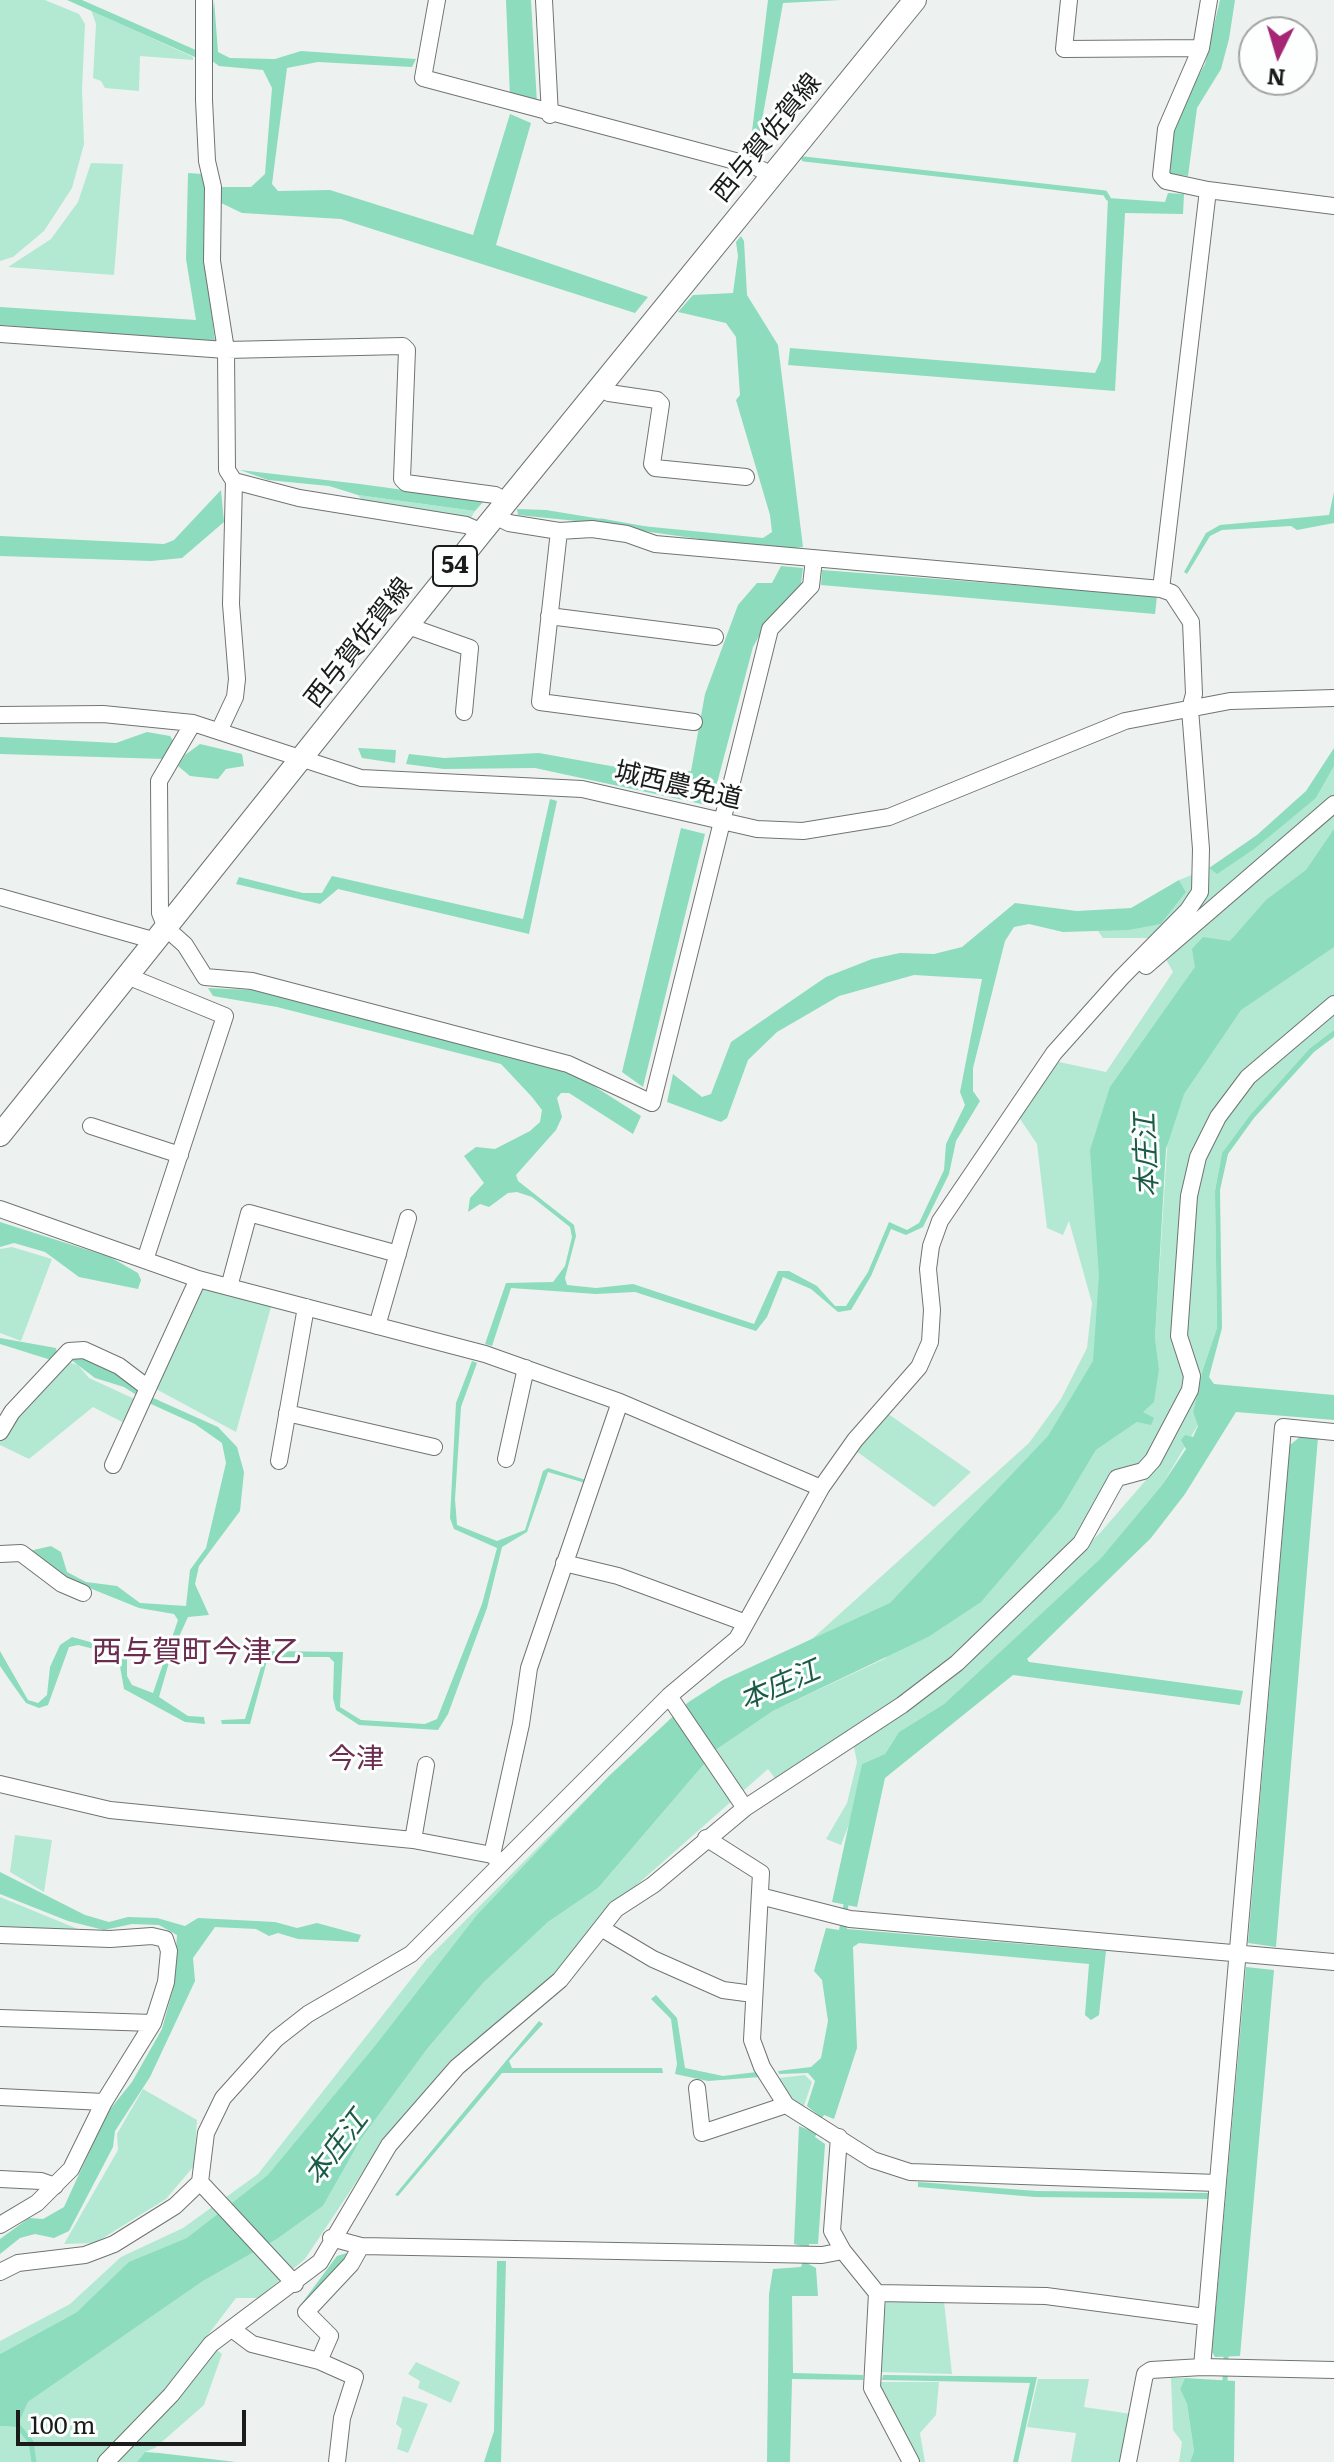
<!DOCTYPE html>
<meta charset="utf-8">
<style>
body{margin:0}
#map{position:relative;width:1334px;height:2462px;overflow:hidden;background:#edf2f0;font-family:Literata,serif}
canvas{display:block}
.north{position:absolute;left:1238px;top:16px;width:80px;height:80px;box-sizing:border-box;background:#fcfffd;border:2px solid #a2a4a3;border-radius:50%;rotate:185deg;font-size:22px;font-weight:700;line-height:32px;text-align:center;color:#1a1c1b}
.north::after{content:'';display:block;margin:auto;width:28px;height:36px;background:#a62675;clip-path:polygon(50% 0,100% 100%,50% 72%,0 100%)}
.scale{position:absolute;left:16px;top:2410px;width:230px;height:36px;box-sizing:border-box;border:4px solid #1a1c1b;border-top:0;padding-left:10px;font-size:24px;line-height:28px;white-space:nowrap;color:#1a1c1b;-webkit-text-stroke:6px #fcfffd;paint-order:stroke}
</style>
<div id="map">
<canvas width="1334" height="2462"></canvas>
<div class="north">N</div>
<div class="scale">100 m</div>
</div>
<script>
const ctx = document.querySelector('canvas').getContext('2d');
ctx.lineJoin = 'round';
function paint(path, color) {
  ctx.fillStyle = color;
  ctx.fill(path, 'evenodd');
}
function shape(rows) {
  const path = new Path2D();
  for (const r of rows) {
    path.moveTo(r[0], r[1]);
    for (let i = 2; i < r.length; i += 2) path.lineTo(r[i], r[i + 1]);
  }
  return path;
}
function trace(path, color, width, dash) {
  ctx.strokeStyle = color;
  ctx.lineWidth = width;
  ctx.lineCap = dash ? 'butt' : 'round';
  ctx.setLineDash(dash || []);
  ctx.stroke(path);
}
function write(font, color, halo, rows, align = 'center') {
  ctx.font = font + ' Literata,"Noto Sans JP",serif';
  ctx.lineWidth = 6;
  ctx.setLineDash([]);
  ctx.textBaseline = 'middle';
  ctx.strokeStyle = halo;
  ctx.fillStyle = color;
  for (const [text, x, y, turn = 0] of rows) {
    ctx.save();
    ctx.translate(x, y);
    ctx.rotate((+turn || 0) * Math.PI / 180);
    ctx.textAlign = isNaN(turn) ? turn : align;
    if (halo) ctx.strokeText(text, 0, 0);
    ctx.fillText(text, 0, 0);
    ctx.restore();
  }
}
const green = shape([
 [0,0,45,0,79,14,85,24,82,90,84,144,72,188,44,231,13,257,0,261],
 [91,10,193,57,193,60,140,56,139,91,105,88,101,81,93,78,96,24],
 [91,163,123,164,114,275,8,267,51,239,78,202],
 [358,495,475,511,469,521,364,503],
 [1334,766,1334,836,1313,883,1204,973,1115,1329,1065,1431,877,1624,708,1695,292,2172,77,2312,0,2354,0,2341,70,2304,121,2257,183,2228,258,2174,426,1960,609,1776,688,1702,723,1680,812,1639,1029,1443,1061,1399,1087,1348,1092,1303,1069,1221,1063,1235,1047,1228,1037,1144,1018,1116,1059,1062,1106,1072,1173,972,1154,938,1103,938,1098,931,1161,924,1186,892,1179,880,1209,868,1217,873,1316,798],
 [1334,922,1334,1030,1310,1048,1250,1115,1222,1153,1215,1191,1217,1328,1203,1369,1193,1412,1198,1425,1162,1485,1101,1558,944,1704,899,1732,885,1754,862,1764,856,1806,841,1845,826,1839,847,1803,857,1762,853,1743,782,1788,768,1769,613,1906,555,1977,453,2058,382,2143,305,2259,258,2298,236,2298,204,2340,222,2354,204,2405,155,2448,145,2452,137,2462,0,2462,0,2426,17,2427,28,2402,203,2281,277,2239,323,2206,361,2139,427,2049,483,1983,548,1922,598,1888,717,1749,773,1711,884,1659,1062,1507,1096,1450,1137,1422,1159,1370,1155,1338,1172,1071],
 [1139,1467,1146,1480,1100,1533,1046,1584,1078,1541,1115,1472],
 [12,1247,52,1259,21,1341,0,1333,0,1249],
 [203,1286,271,1307,236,1432,154,1388],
 [65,1361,78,1365,89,1378,139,1401,128,1425,93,1407,29,1459,0,1445,0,1436],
 [887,1413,971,1472,934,1507,856,1451],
 [15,1835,52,1840,44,1892,10,1872],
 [0,1897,90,1934,0,1929],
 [805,2075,812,2082,804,2106,787,2097,779,2078],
 [143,2089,197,2120,194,2166,166,2199,95,2243,64,2244,118,2150,117,2134],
 [886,2300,944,2301,952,2374,879,2372],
 [416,2362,460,2382,451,2403,418,2388,420,2381,408,2374],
 [1171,2378,1185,2378,1180,2389,1187,2404,1194,2451,1190,2462,1179,2462,1182,2442,1173,2430],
 [1038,2379,1089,2379,1084,2407,1131,2414,1123,2462,1071,2462,1076,2433,1027,2427],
 [879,2382,939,2382,936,2415,920,2433,925,2462,920,2462,884,2402],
 [403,2396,428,2404,408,2453,397,2449,402,2429,396,2424]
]);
const water = shape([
 [67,0,82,0,198,51,197,58],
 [214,0,218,52,230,58,275,59,301,51,416,59,412,67,318,62,287,68,272,184,278,191,330,190,473,235,510,114,531,123,496,245,648,297,635,313,341,219,242,213,219,202,220,187,251,187,265,174,272,88,263,70,219,66,212,61,209,49],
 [506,0,531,0,537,103,510,97],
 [768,0,841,0,783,3,755,159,749,156],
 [1220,0,1235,0,1229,39,1221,69,1197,108,1188,176,1170,174,1172,136,1182,105,1205,64],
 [188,173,202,174,205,189,205,258,215,342,0,325,0,307,196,320,186,259],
 [1168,193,1184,194,1183,214,1125,213,1115,391,788,365,790,348,1095,373,1101,360,1108,198,1165,202],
 [741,236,744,241,747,295,778,345,803,547,777,550,643,531,642,526,763,538,772,532,770,515,736,400,740,395,736,337,726,323,678,312,693,295,733,293,738,256,736,242],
 [240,470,360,484,484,501,475,511,358,495,329,486,268,480],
 [221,490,224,522,182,558,151,561,0,556,0,536,164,544,174,540],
 [1334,492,1334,523,1297,530,1291,526,1222,530,1210,536,1187,574,1184,572,1206,533,1220,525,1329,515],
 [517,509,546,510,607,520,606,524,518,515],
 [781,566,803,568,801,584,768,620,753,647,711,806,535,768,444,769,406,764,409,754,444,758,539,753,655,774,691,771,705,694,738,605,757,583,772,583],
 [822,570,1157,596,1155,614,821,585],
 [147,732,170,736,176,745,164,759,0,754,0,737,116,743],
 [200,744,242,754,244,766,226,769,218,779,190,776,178,766,185,755],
 [358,748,396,750,395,763,362,758],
 [1334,748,1334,766,1316,798,1254,849,1217,874,1209,868,1257,835,1306,791],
 [550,799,557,801,529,934,338,889,320,904,236,884,239,877,303,893,322,893,332,876,523,919],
 [681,828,705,834,643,1087,622,1072],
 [1334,829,1334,947,1241,1010,1184,1094,1166,1149,1155,1338,1159,1369,1154,1402,1143,1412,1154,1418,1151,1425,1137,1422,1096,1450,1062,1507,981,1602,928,1637,773,1711,717,1749,598,1888,548,1922,483,1983,427,2049,361,2139,323,2206,277,2239,203,2281,28,2402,17,2427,0,2426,0,2354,77,2312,129,2262,187,2238,268,2175,375,2046,477,1915,609,1776,688,1703,723,1680,890,1603,1048,1436,1093,1361,1099,1275,1090,1150,1110,1087,1195,967,1192,949,1203,937,1230,941,1266,900,1306,870],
 [1179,880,1186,892,1161,924,1128,930,1063,932,1029,924,1014,927,1005,941,973,1068,973,1091,980,1101,956,1141,949,1174,923,1227,906,1235,891,1229,871,1276,851,1310,838,1312,811,1289,783,1277,767,1317,756,1331,635,1292,596,1294,511,1288,492,1346,485,1344,506,1283,553,1282,565,1266,572,1237,570,1227,532,1197,517,1192,508,1193,489,1207,480,1204,468,1212,470,1198,484,1183,464,1156,476,1147,495,1149,530,1131,540,1122,542,1110,532,1097,501,1064,277,1007,213,996,208,988,252,990,547,1066,583,1079,641,1116,633,1134,569,1093,561,1093,557,1098,562,1117,556,1130,516,1175,518,1181,574,1225,576,1236,565,1278,567,1285,596,1288,633,1284,754,1324,778,1271,789,1271,817,1286,835,1306,846,1306,868,1272,889,1222,907,1230,919,1223,944,1170,946,1144,965,1105,960,1092,982,979,914,975,839,996,777,1032,748,1060,727,1118,721,1122,667,1102,673,1074,702,1097,711,1094,731,1042,826,977,872,959,900,953,934,954,962,947,1015,903,1077,911,1131,908],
 [1334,1030,1334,1037,1314,1052,1254,1118,1228,1154,1220,1190,1222,1328,1209,1377,1214,1384,1334,1395,1334,1420,1236,1412,1185,1494,1151,1538,1027,1659,1029,1662,1243,1691,1240,1705,1013,1675,885,1778,857,1907,832,1902,862,1764,885,1754,899,1732,944,1704,1101,1558,1162,1485,1186,1449,1181,1440,1185,1435,1193,1437,1198,1426,1193,1412,1203,1369,1217,1328,1215,1191,1222,1153,1250,1115,1310,1048],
 [0,1222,110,1257,138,1273,141,1280,138,1289,79,1277,45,1252,14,1243,0,1247],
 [0,1338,56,1348,57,1354,51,1360,0,1344],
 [75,1353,97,1360,140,1391,138,1396,124,1387,95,1378,70,1359],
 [472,1361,477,1363,461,1407,455,1499,457,1525,497,1541,525,1530,543,1471,548,1468,586,1480,585,1483,548,1472,527,1532,502,1547,487,1608,448,1714,438,1730,359,1725,336,1710,333,1698,334,1662,329,1657,268,1657,250,1724,222,1724,221,1720,245,1719,266,1651,343,1652,340,1707,361,1720,425,1724,437,1719,482,1604,497,1548,454,1529,450,1518,456,1403],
 [151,1397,218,1427,237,1447,244,1472,240,1511,199,1566,195,1584,209,1615,188,1617,172,1652,159,1697,188,1716,204,1717,205,1724,185,1722,124,1689,118,1655,78,1645,69,1647,48,1705,39,1708,26,1703,13,1685,0,1666,0,1651,28,1700,38,1703,47,1695,50,1667,60,1645,72,1637,127,1652,127,1676,132,1685,153,1693,178,1620,174,1614,139,1608,87,1587,63,1576,29,1551,51,1546,61,1552,67,1572,86,1582,117,1586,140,1603,186,1606,190,1570,206,1548,226,1463,222,1443,195,1424,151,1404],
 [1301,1436,1318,1437,1276,1947,1248,1943,1290,1445],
 [0,1872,85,1915,109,1922,128,1917,157,1918,185,1926,198,1918,275,1922,297,1928,317,1923,361,1935,358,1942,298,1939,278,1933,269,1936,256,1929,215,1927,193,1958,195,1981,150,2077,115,2131,113,2147,69,2231,54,2238,35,2234,20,2238,0,2254,0,2239,29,2218,43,2219,64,2207,107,2113,132,2082,162,2029,173,1989,177,1935,159,1925,132,1924,104,1930,68,1921,0,1894],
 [840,1925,847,1926,847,1929,1106,1951,1099,2015,1091,2020,1085,2015,1089,1964,859,1943,853,1947,857,2048,834,2119,824,2115,822,2118,807,2106,815,2081,808,2073,779,2074,778,2071,811,2067,821,2058,828,2021,822,1980,814,1971,826,1928,839,1930],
 [1246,1967,1274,1970,1240,2356,1215,2357,1212,2352],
 [656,1995,677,2018,685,2068,723,2076,757,2072,760,2077,708,2081,675,2074,677,2064,671,2019,651,1999],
 [539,2021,543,2024,509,2061,512,2068,662,2068,663,2073,502,2073,398,2196,395,2195],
 [799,2126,817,2133,815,2137,825,2144,818,2244,809,2244,809,2248,794,2244],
 [918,2182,1037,2191,1210,2193,1209,2199,1035,2197,918,2187],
 [347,2253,349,2256,299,2307,337,2256],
 [497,2261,506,2261,501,2462,484,2462,494,2431],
 [803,2261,816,2268,818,2296,792,2296,793,2373,863,2375,863,2380,792,2379,790,2462,767,2462,769,2294,773,2269,801,2267],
 [883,2375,1037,2377,1018,2462,1013,2462,1030,2383,882,2380],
 [1185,2378,1235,2381,1234,2462,1190,2462,1194,2451,1187,2404,1180,2389],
 [145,2452,159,2453,236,2462,137,2462]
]);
const stream = shape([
 [804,159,1105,193,1108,198],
 [601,521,646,529],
 [844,1916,846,1905],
 [1225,2380,1226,2356],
 [14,2421,31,2442,34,2462]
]);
const minor = shape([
 [204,0,204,100,207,161,213,187,212,261,226,350,227,470,234,481,231,604,237,679,235,697,220,729],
 [437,0,423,78,754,166,772,175],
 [544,0,550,115],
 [1069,0,1064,49,1201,48],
 [1208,190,1334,206],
 [0,334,226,350,403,346,407,350,402,479,406,483,495,495,507,501],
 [599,388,609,393,657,400,661,404,652,464,655,468,746,477],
 [234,481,299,498,466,525,482,532],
 [559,531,540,702,694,722],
 [1161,589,1208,190,1166,181,1161,175,1166,129,1201,48,1209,0],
 [549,616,715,637],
 [408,626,470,648,464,712],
 [0,715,103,714,193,723,361,778,582,789,757,829,803,831,889,817,1125,721,1230,701,1334,698],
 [193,723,159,781,160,913,166,928,185,945,205,977,252,981,568,1064,652,1103,770,629,811,586,814,559],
 [0,897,156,941],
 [1146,966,1334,804],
 [127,976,225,1016,145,1260],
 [91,1126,180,1155],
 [0,1209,198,1279,485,1354,620,1402,821,1488],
 [229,1287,249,1213,398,1254],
 [377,1326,408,1218],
 [287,1413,434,1447],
 [0,1432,12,1412,69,1351,84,1350,119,1366,148,1388,198,1279],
 [1334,1432,1283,1427,1202,2367,1334,2370],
 [506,1459,526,1368],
 [279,1461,306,1307],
 [113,1465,148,1388],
 [0,1554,21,1553,62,1584,83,1593],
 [564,1563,618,1576,746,1623],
 [669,1696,745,1808],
 [0,1784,110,1810,413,1840,492,1855,501,1863],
 [706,1838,761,1873,752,2040,762,2067,786,2105,873,2160,910,2172,1217,2183],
 [413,1840,426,1765],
 [492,1855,521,1724,529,1668,620,1402],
 [760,1896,850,1919,1334,1962],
 [601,1928,653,1959,723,1990,753,1994],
 [0,1935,110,1939,152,1936,165,1939,169,1951,166,1982,153,2023,104,2102,71,2169,37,2203,0,2225],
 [0,2018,153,2023],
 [697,2088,702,2133,786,2105],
 [0,2097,104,2102],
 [839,2137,832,2231,843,2251,877,2293,872,2388,911,2462],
 [0,2179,41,2181,55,2186],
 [200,2182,295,2284],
 [331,2238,361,2246,822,2255,843,2251],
 [0,2272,18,2263,85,2255,114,2244,175,2206,200,2182,206,2133,223,2098,276,2039,308,2014,411,1954,669,1696,737,1639,821,1488,855,1440,919,1367,930,1342,932,1310,928,1269,931,1246,940,1221,1054,1053,1121,978,1188,910,1200,892,1201,849,1190,709,1194,694,1191,622,1172,593,1161,589,655,544,627,534,592,529,559,531,509,523,495,516],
 [877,2293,1046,2296,1205,2317],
 [232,2329,252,2344,319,2361],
 [106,2462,171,2395,211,2344,320,2262,389,2145,457,2067,560,1980,616,1909,653,1885,745,1808,902,1705,957,1663,1081,1543,1117,1478,1143,1471,1153,1460,1190,1390,1192,1376,1179,1336,1189,1196,1198,1157,1218,1117,1248,1077,1334,1004],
 [337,2462,342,2418,355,2377,319,2361,330,2336,306,2312,351,2264,361,2246],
 [1128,2462,1145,2374,1151,2370,1202,2367]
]);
const major = shape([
 [0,1135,482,532,915,0]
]);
const shields = [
 [455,566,44]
];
const shieldNames = [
 ["54",455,566]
];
const streetNames = [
 ["西与賀佐賀線",767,138,-51],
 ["西与賀佐賀線",359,643,-52],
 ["城西農免道",678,786,13]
];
const waterNames = [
 ["本庄江",1147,1155,-92],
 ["本庄江",780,1686,-23],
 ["本庄江",337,2148,-53]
];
const neighbourhoodNames = [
 ["今津",356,1760]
];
const quarterNames = [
 ["西与賀町今津乙",197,1653]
];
paint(green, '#b3e9d3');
paint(water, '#8cdcbd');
trace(stream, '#8cdcbd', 5);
trace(minor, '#707472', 18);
trace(major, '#707472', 24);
trace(minor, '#fff', 16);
trace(major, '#fff', 22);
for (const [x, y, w] of shields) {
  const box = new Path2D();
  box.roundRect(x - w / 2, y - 20, w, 40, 6);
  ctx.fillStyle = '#fcfffd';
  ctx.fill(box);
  trace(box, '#1a1c1b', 2);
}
write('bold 24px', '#1a1c1b', null, shieldNames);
write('26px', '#1a1c1b', '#fcfffd', streetNames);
write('italic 28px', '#1b5a46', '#fcfffd', waterNames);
write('28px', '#6b2c50', '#fcfffd', neighbourhoodNames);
write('30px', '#6b2c50', '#fcfffd', quarterNames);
</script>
